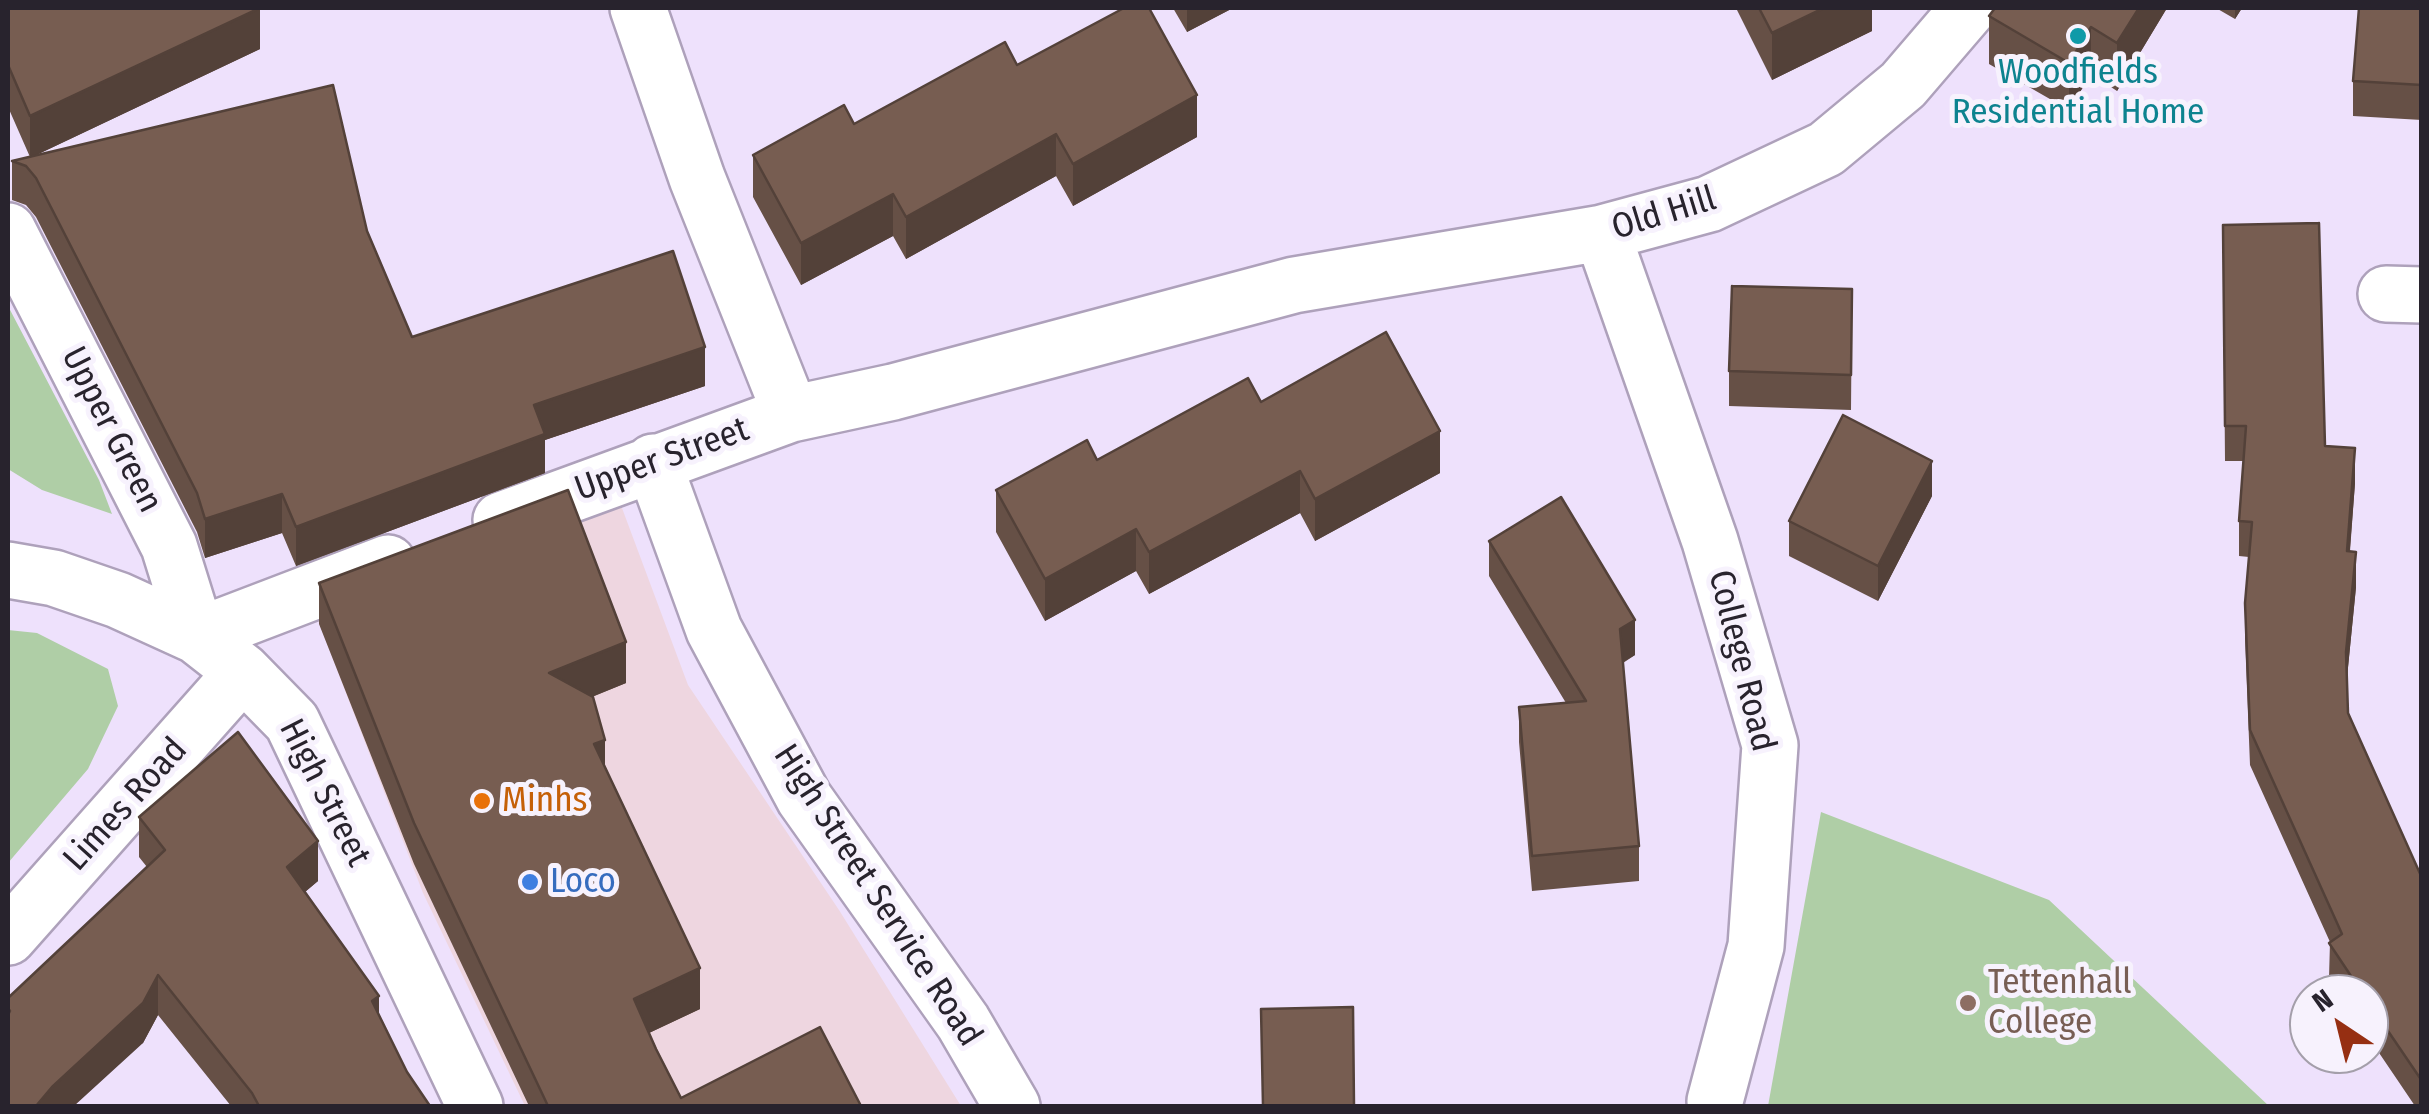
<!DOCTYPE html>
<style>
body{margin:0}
#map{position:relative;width:2429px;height:1114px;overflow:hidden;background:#eee1fc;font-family:"Fira Sans Condensed",sans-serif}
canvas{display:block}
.frame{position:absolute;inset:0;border:10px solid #28232d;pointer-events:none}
.north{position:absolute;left:2289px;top:974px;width:100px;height:100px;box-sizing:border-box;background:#f7f2fd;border:2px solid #a49faa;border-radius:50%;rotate:325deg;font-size:28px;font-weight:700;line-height:40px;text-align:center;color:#28232d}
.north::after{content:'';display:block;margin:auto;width:35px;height:45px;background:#962f12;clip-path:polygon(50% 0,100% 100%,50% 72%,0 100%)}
</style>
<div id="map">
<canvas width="2429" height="1114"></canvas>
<div class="frame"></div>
<div class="north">N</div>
</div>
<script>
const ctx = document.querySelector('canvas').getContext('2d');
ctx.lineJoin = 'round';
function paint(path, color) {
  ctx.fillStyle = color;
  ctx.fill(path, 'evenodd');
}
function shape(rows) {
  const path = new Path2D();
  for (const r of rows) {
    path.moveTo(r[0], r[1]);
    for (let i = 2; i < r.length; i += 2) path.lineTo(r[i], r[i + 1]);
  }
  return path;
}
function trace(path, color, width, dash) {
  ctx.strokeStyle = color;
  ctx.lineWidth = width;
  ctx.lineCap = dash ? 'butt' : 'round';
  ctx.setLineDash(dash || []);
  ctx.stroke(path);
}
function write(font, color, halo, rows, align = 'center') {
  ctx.font = font + ' "Fira Sans Condensed",sans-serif';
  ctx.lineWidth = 10;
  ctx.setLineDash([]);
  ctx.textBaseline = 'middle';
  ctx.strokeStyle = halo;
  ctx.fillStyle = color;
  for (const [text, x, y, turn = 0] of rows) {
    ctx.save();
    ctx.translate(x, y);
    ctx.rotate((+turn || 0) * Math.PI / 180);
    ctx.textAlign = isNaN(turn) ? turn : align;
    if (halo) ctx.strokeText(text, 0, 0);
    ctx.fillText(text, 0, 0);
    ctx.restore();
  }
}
const commercial = shape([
 [619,500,688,685,839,910,961,1106,525,1106,423,893,317,618]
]);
const green = shape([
 [8,306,99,480,112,514,42,490,8,469],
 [8,630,37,633,108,669,118,706,88,769,8,863],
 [1821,812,2049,900,2269,1106,1768,1106]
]);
const minor = shape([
 [638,8,697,178,791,414],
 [8,231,169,546,197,636,388,563],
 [1602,233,1710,541,1770,745,1756,946,1715,1101],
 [2386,294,2422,295],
 [653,462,714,630,804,798,963,1022,1012,1106],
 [501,520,791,414,893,392,1294,285,1602,233,1709,204,1826,149,1903,85,1969,8],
 [8,570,54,578,118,600,197,636,243,672,292,722,475,1106],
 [8,937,243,672]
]);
const wall = shape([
 [8,8,260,49,32,157,367,231,412,337,705,386,545,440,545,473,296,566,282,533,205,558,197,532,36,217,26,205,12,200,12,161,30,157,8,107],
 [1173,8,1233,8,1187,32],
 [1736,8,1872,8,1872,31,1772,80],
 [2167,8,2117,91,2091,74,2069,110,1989,64,1989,16],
 [2216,8,2242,8,2235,19],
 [2422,8,2422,120,2353,116,2353,81],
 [1017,65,1197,137,1073,206,1056,176,906,259,893,236,801,285,753,197,753,155,854,124],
 [2223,225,2325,446,2355,483,2350,551,2356,587,2347,677,2348,713,2422,878,2422,1106,2415,1106,2369,1038,2369,994,2339,994,2329,978,2330,942,2250,765,2245,638,2245,603,2249,557,2239,556,2239,521,2243,461,2225,461],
 [1852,289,1851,410,1729,406,1729,371],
 [1261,402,1440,473,1315,541,1300,513,1149,594,1136,571,1045,621,996,532,996,490,1097,460],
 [1932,496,1878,601,1789,556,1789,521],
 [1489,541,1635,655,1623,663,1639,846,1639,881,1532,891,1519,742,1519,707,1566,703,1489,576],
 [319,583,626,683,592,697,605,768,700,1009,649,1033,681,1098,861,1106,529,1106,414,864,319,624],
 [139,817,318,881,305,892,379,1015,407,1072,430,1106,231,1106,158,1015,143,1043,8,1106,8,998,147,867,139,857]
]);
const shadedWall = shape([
 [260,8,260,49,30,158,30,116],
 [1187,8,1233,8,1187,32],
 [1824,8,1872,8,1872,31,1772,80,1772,33],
 [2139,8,2167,8,2117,91,2117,43],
 [2235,8,2242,8,2235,19],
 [2091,27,2091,74,2069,110,2069,63],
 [1197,95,1197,137,1073,206,1073,164],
 [1056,134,1056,176,906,259,906,217],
 [893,194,893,236,801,285,801,243],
 [705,347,705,386,545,440,545,473,296,566,296,527,534,405],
 [1440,431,1440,473,1315,541,1315,499],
 [2355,448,2355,483,2347,586,2347,551],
 [1932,461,1932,496,1878,601,1878,566],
 [1300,471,1300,513,1149,594,1149,552],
 [282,494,282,533,205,558,205,519],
 [1136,529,1136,571,1045,621,1045,579],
 [2356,552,2356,587,2346,688,2346,652],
 [1635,620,1635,655,1620,664,1620,629],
 [626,642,626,683,549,714,549,673],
 [605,740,605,781,594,744],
 [318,841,318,881,287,907,287,867],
 [700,968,700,1009,634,1040,634,999],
 [158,975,158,1015,143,1043,74,1106,36,1106,52,1087],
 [379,996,379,1036,372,1001]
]);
const building = shape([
 [8,8,260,8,30,116,8,65,8,8],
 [1124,8,1149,8,1197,95,1073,164,1056,134,906,217,893,194,801,243,753,155,844,105,854,124,1005,42,1017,65,1124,8],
 [1759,8,1824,8,1772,33,1759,8],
 [1995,8,2139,8,2117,43,2091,27,2069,63,1989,16,1995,8],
 [2359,8,2422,8,2422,85,2353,81,2359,8],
 [333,85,367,231,412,337,673,251,705,347,534,405,545,434,296,527,282,494,205,519,197,493,36,178,26,166,12,161,333,85],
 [2319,223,2325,446,2355,448,2347,551,2356,552,2346,652,2348,713,2422,878,2422,1081,2369,1003,2369,994,2363,994,2329,943,2342,934,2250,730,2245,603,2252,522,2239,521,2246,426,2225,426,2223,225,2319,223],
 [1732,286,1852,289,1851,375,1729,371,1732,286],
 [1386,332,1440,431,1315,499,1300,471,1149,552,1136,529,1045,579,996,490,1087,440,1097,460,1248,378,1261,402,1386,332],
 [1843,415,1932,461,1878,566,1789,521,1843,415],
 [568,490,626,642,549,673,593,697,605,740,594,744,700,968,634,999,656,1049,681,1098,820,1027,861,1106,548,1106,414,823,319,583,568,490],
 [1561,497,1635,620,1620,629,1639,846,1532,856,1519,707,1586,701,1489,541,1561,497],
 [238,732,318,841,287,867,379,996,372,1001,407,1072,430,1106,259,1106,252,1093,158,975,143,1003,52,1087,36,1106,8,1106,8,1015,10,1011,8,1008,8,998,165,850,139,817,238,732],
 [1353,1007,1354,1106,1263,1106,1261,1009,1353,1007]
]);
const markers = [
 [2078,36,10,"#0f9aa8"],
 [482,801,10,"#e8710a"],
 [530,882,10,"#3f7fe0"],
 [1968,1003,10,"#8d6e63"]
];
const cultureNames = [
 ["Woodfields",2078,73],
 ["Residential Home",2078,113]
];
const streetNames = [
 ["Old Hill",1664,214,-17],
 ["Upper Green",111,430,63],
 ["Upper Street",662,460,-20],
 ["College Road",1741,661,76],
 ["High Street",324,793,63],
 ["Limes Road",126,805,-48],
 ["High Street Service Road",877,896,57]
];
const foodNames = [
 ["Minhs",502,801]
];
const shopNames = [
 ["Loco",550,882]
];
const educationNames = [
 ["Tettenhall",1988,983],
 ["College",1988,1023]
];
paint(commercial, '#eed6e0');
paint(green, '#afcea6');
trace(minor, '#aea1bb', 60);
trace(minor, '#fff', 55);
paint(wall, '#665046');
paint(shadedWall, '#534139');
paint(building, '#775d51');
trace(building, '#534139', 2.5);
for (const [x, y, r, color] of markers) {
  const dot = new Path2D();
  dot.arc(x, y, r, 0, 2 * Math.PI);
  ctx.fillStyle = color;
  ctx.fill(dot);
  trace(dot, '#f7f2fd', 4);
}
write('35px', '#0d838f', '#f7f2fd', cultureNames);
write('35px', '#28232d', '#f7f2fd', streetNames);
write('35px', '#c56008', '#f7f2fd', foodNames, 'left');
write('35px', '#366cbe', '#f7f2fd', shopNames, 'left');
write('35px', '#785e54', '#f7f2fd', educationNames, 'left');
</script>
